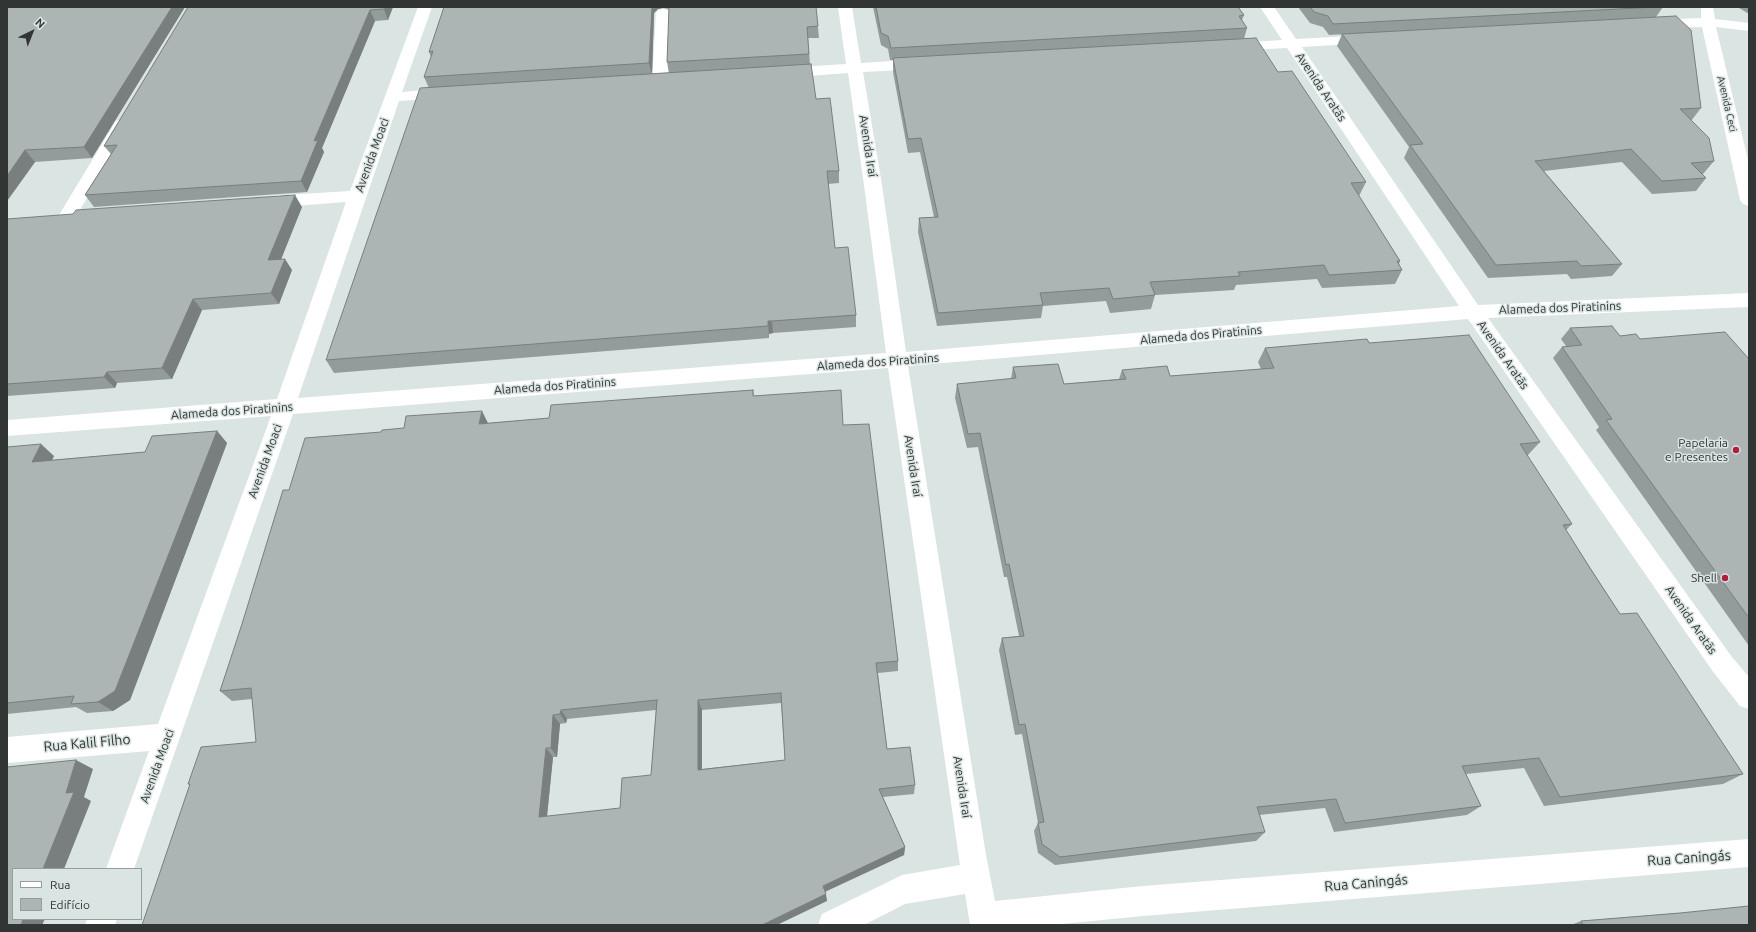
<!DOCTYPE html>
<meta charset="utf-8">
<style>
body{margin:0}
#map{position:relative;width:1756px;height:932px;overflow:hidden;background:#dae4e2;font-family:Ubuntu,sans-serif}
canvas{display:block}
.frame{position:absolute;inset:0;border:8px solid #313534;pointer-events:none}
.legend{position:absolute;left:12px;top:868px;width:130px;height:52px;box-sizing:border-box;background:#dae4e2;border:1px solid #969e9c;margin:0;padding:5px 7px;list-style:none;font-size:12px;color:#313534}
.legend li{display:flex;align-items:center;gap:8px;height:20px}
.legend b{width:20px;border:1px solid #969e9c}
.north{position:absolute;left:12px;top:12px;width:40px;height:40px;-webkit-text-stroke:3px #dae4e2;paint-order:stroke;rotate:43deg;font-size:11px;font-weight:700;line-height:16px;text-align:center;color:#313534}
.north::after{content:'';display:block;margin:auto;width:14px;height:18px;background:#313534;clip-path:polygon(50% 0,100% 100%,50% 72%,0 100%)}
</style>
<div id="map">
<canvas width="1756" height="932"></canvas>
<div class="frame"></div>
<ul class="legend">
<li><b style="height:5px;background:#fff"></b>Rua</li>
<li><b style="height:11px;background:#acb5b4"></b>Edifício</li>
</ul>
<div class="north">N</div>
</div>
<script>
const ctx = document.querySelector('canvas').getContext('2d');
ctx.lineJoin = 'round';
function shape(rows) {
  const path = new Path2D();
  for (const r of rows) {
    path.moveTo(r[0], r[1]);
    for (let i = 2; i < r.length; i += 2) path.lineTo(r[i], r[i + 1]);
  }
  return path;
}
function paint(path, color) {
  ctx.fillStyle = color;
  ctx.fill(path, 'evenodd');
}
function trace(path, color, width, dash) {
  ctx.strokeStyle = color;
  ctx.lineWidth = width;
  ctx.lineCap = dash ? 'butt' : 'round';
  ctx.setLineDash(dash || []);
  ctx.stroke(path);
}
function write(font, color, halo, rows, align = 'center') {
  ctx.font = font + ' Ubuntu,sans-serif';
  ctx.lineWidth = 3;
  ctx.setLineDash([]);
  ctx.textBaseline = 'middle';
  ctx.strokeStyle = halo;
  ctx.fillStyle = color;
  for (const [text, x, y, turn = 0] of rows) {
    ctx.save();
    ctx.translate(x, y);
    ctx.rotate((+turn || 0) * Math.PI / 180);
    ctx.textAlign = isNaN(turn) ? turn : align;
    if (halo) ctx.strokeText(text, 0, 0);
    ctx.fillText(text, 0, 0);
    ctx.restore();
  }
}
const minor = shape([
 [418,7,432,7,402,92,446,88,452,90,454,93,452,96,446,98,399,101,298,398,886,353,864,185,848,73,782,78,777,76,774,73,777,70,782,68,846,64,838,7,852,7,861,63,923,59,928,61,931,64,928,67,923,69,863,72,882,185,906,352,1459,306,1287,48,1231,51,1226,50,1224,47,1226,44,1231,43,1282,40,1260,7,1274,7,1296,39,1369,35,1374,36,1376,39,1374,42,1369,43,1302,47,1478,305,1749,293,1749,307,1488,318,1732,657,1749,677,1749,709,1740,706,1714,673,1468,319,908,366,986,855,995,901,1143,886,1749,839,1749,867,1143,916,1052,925,970,925,965,894,905,904,864,925,818,925,822,914,892,880,902,875,960,865,888,368,293,414,134,869,106,869,149,751,7,763,7,737,158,724,271,416,7,436,7,420,277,399,346,202,268,208,262,206,259,202,262,198,268,196,350,191,418,7],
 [1701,7,1713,7,1715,19,1749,23,1749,31,1716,27,1749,164,1749,206,1743,204,1740,200,1702,27,1653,28,1648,27,1646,24,1648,21,1653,20,1701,18,1701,7],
 [663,9,668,10,670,13,668,80,665,83,660,85,655,83,652,80,656,13,658,10,663,9],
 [122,119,128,121,130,124,77,215,74,219,68,221,62,219,59,215,114,124,116,121,122,119],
 [87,919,117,919,115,925,85,925,87,919]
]);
const wall = shape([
 [7,7,185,7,92,158,35,162,7,201],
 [188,7,393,7,388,20,375,21,322,148,324,152,307,192,94,207,85,195,111,154,104,146],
 [444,7,816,7,819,38,808,38,810,64,816,99,839,171,839,183,828,184,835,248,856,315,856,327,773,333,769,334,769,338,334,373,326,360,429,88,424,77,431,57,429,52],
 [663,8,668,9,669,10,667,62,669,73,652,74,654,13,658,9],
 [873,7,1239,7,1239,8,1244,15,1242,20,1247,28,1244,39,1278,72,1366,182,1359,196,1400,261,1399,264,1402,270,1395,284,1322,288,1317,279,1236,285,1234,290,1155,295,1151,309,1110,313,1106,301,1043,306,1041,318,937,326,918,232,919,218,934,217,920,152,908,153,893,72,893,60,890,60,888,49,881,45],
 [1298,7,1663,7,1656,17,1701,108,1691,121,1714,161,1703,174,1702,174,1706,178,1696,191,1652,194,1622,162,1544,171,1622,264,1612,276,1571,279,1567,274,1488,278,1404,158,1409,147,1337,46,1342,34,1348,34,1329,35,1323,27,1310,23],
 [1739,7,1749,7,1749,14,1739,8],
 [302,207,281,259,292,270,279,304,202,310,172,379,117,383,115,388,7,396,7,219],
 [1570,328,1640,339,1749,359,1749,646,1596,430,1599,427,1553,358,1562,347,1566,346,1561,339],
 [1369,343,1540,442,1527,456,1572,524,1566,530,1620,614,1743,774,1723,784,1544,806,1524,768,1466,774,1481,806,1467,815,1334,832,1325,808,1259,815,1265,832,1256,841,1055,865,1038,853,1034,831,1038,823,1022,734,1015,735,999,650,1002,638,1019,636,1007,577,1004,577,978,447,967,448,955,398,957,384,1011,379,1013,367,1064,384,1119,379,1122,370,1170,376,1261,369,1258,362,1265,348],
 [753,390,754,396,843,425,898,661,898,671,878,673,887,749,915,785,914,794,883,797,905,847,904,855,825,892,827,901,188,784,256,742,252,699,232,701,220,691,289,490,381,432,549,418],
 [781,703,785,760,702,769,702,710],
 [656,710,651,775,620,808,547,817,553,757,557,757,560,724,566,723,567,719],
 [217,431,227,443,130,700,113,711,87,713,76,707,7,714,7,447,54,456,52,460,145,452],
 [1680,913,1749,925,1571,925,1581,921]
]);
const shadedWall = shape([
 [172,7,185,7,92,158,84,147],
 [385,7,393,7,388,20,384,9],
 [652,7,663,7,663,8,658,9,654,13,652,75,649,63],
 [370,10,375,21,322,148,324,152,307,192,301,181,314,141],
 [25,150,35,162,7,201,7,176],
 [295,195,302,207,276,272,268,260],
 [285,259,292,270,279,304,271,293],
 [193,299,202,310,172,379,162,368],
 [768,321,772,321,773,333,769,334,769,338],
 [107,372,117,383,115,388,104,377],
 [482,411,488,423,479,424],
 [217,431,227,443,130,700,113,711,98,702],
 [41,444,54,456,45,474,32,462],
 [698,700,702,710,702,778,698,770],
 [561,710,567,719,566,723,560,714],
 [553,715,560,724,557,757,551,748],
 [546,748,553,757,546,825,539,817],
 [76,760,93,769,84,797,91,801,64,869,43,869],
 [905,847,904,855,824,892,823,886],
 [826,894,827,901,777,925,762,925],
 [23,919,45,919,42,925,21,925]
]);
const building = shape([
 [7,7,172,7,84,147,25,150,7,176,7,7],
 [188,7,385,7,384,9,370,10,314,141,318,140,301,181,85,195,117,145,104,146,188,7],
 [444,7,652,7,649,63,424,77,433,51,429,52,444,7],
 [669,7,816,7,818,26,807,27,809,54,667,62,669,7],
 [876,7,1238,7,1244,15,1239,16,1247,28,891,48,888,36,881,33,876,7],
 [1310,7,1656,7,1333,24,1328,16,1314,12,1310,7],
 [1676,16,1691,30,1701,108,1680,109,1709,138,1714,161,1691,163,1706,178,1662,181,1631,149,1535,161,1622,264,1581,266,1577,261,1496,265,1410,145,1423,144,1342,34,1676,16],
 [1256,38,1278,72,1292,71,1366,182,1351,183,1400,261,1397,261,1402,270,1329,275,1324,265,1238,272,1240,276,1150,282,1155,295,1113,299,1109,288,1040,293,1043,305,938,313,919,218,938,217,921,138,908,139,893,58,1256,38],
 [811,64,816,99,830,98,839,171,827,171,835,248,848,247,856,315,772,321,768,321,768,326,326,360,420,88,811,64],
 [295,195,268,260,285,259,271,293,193,299,162,368,107,372,104,377,7,384,7,219,73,214,76,210,295,195],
 [1612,326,1620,336,1636,334,1640,339,1725,332,1749,359,1749,618,1606,420,1612,419,1562,347,1582,345,1570,328,1612,326],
 [1469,335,1540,442,1520,444,1572,524,1563,525,1588,565,1620,614,1637,613,1743,774,1560,797,1539,758,1462,766,1481,806,1345,823,1336,799,1257,807,1265,832,1060,857,1042,844,1038,823,1044,822,1025,724,1019,725,1002,638,1024,636,1009,564,1006,565,980,433,968,434,957,384,1016,378,1013,367,1058,364,1064,384,1126,379,1122,370,1167,366,1170,376,1274,368,1265,348,1367,339,1369,343,1469,335],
 [753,390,753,396,841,390,843,425,869,424,898,661,876,663,887,749,910,747,915,785,879,789,905,847,823,886,826,894,762,925,142,925,190,784,188,784,201,747,256,742,251,688,220,691,242,624,283,490,289,490,305,438,381,432,382,430,404,428,406,416,482,411,479,424,549,418,551,405,753,390],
 [781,693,785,760,698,770,698,700,781,693],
 [657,700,651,775,622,778,620,808,539,817,546,748,551,748,553,715,560,714,561,710,657,700],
 [217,431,115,691,98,702,71,704,74,696,7,703,7,447,41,444,32,462,145,452,152,436,217,431],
 [76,760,66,793,74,792,43,869,13,869,13,919,23,919,21,925,7,925,7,767,76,760],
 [1749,906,1749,925,1583,925,1581,921,1680,913,1749,906]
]);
const markers = [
 [1736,450,4,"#b11e3b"],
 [1725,578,4,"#b11e3b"]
];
const farStreetnames = [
 ["Avenida Ceci",1727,104,77]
];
const streetNames = [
 ["Avenida Aratãs",1321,87,56],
 ["Avenida Iraí",868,146,81],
 ["Avenida Moaci",372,155,-70],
 ["Alameda dos Piratinins",1560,308,-2],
 ["Alameda dos Piratinins",1201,335,-5],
 ["Avenida Aratãs",1503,355,55],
 ["Alameda dos Piratinins",878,362,-4],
 ["Alameda dos Piratinins",555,386,-4],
 ["Alameda dos Piratinins",232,411,-4],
 ["Avenida Moaci",265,461,-70],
 ["Avenida Iraí",913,466,81],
 ["Avenida Aratãs",1691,620,55],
 ["Avenida Moaci",157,766,-70],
 ["Avenida Iraí",962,787,81]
];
const poiNames = [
 ["Papelaria",1728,443],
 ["e Presentes",1728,457],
 ["Shell",1717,578]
];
const nearStreetnames = [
 ["Rua Kalil Filho",87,743,-5],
 ["Rua Caningás",1689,858,-4],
 ["Rua Caningás",1366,883,-5]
];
paint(minor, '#fff');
paint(wall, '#949c9b');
paint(shadedWall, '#787f7e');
paint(building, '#acb5b4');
trace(building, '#787f7e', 1);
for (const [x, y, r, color] of markers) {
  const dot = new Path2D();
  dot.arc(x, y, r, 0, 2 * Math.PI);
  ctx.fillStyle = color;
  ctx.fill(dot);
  trace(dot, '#dae4e2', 1.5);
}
write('10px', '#313534', '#dae4e2', farStreetnames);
write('12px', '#313534', '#dae4e2', streetNames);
write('12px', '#313534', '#dae4e2', poiNames, 'right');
write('14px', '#313534', '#dae4e2', nearStreetnames);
</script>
